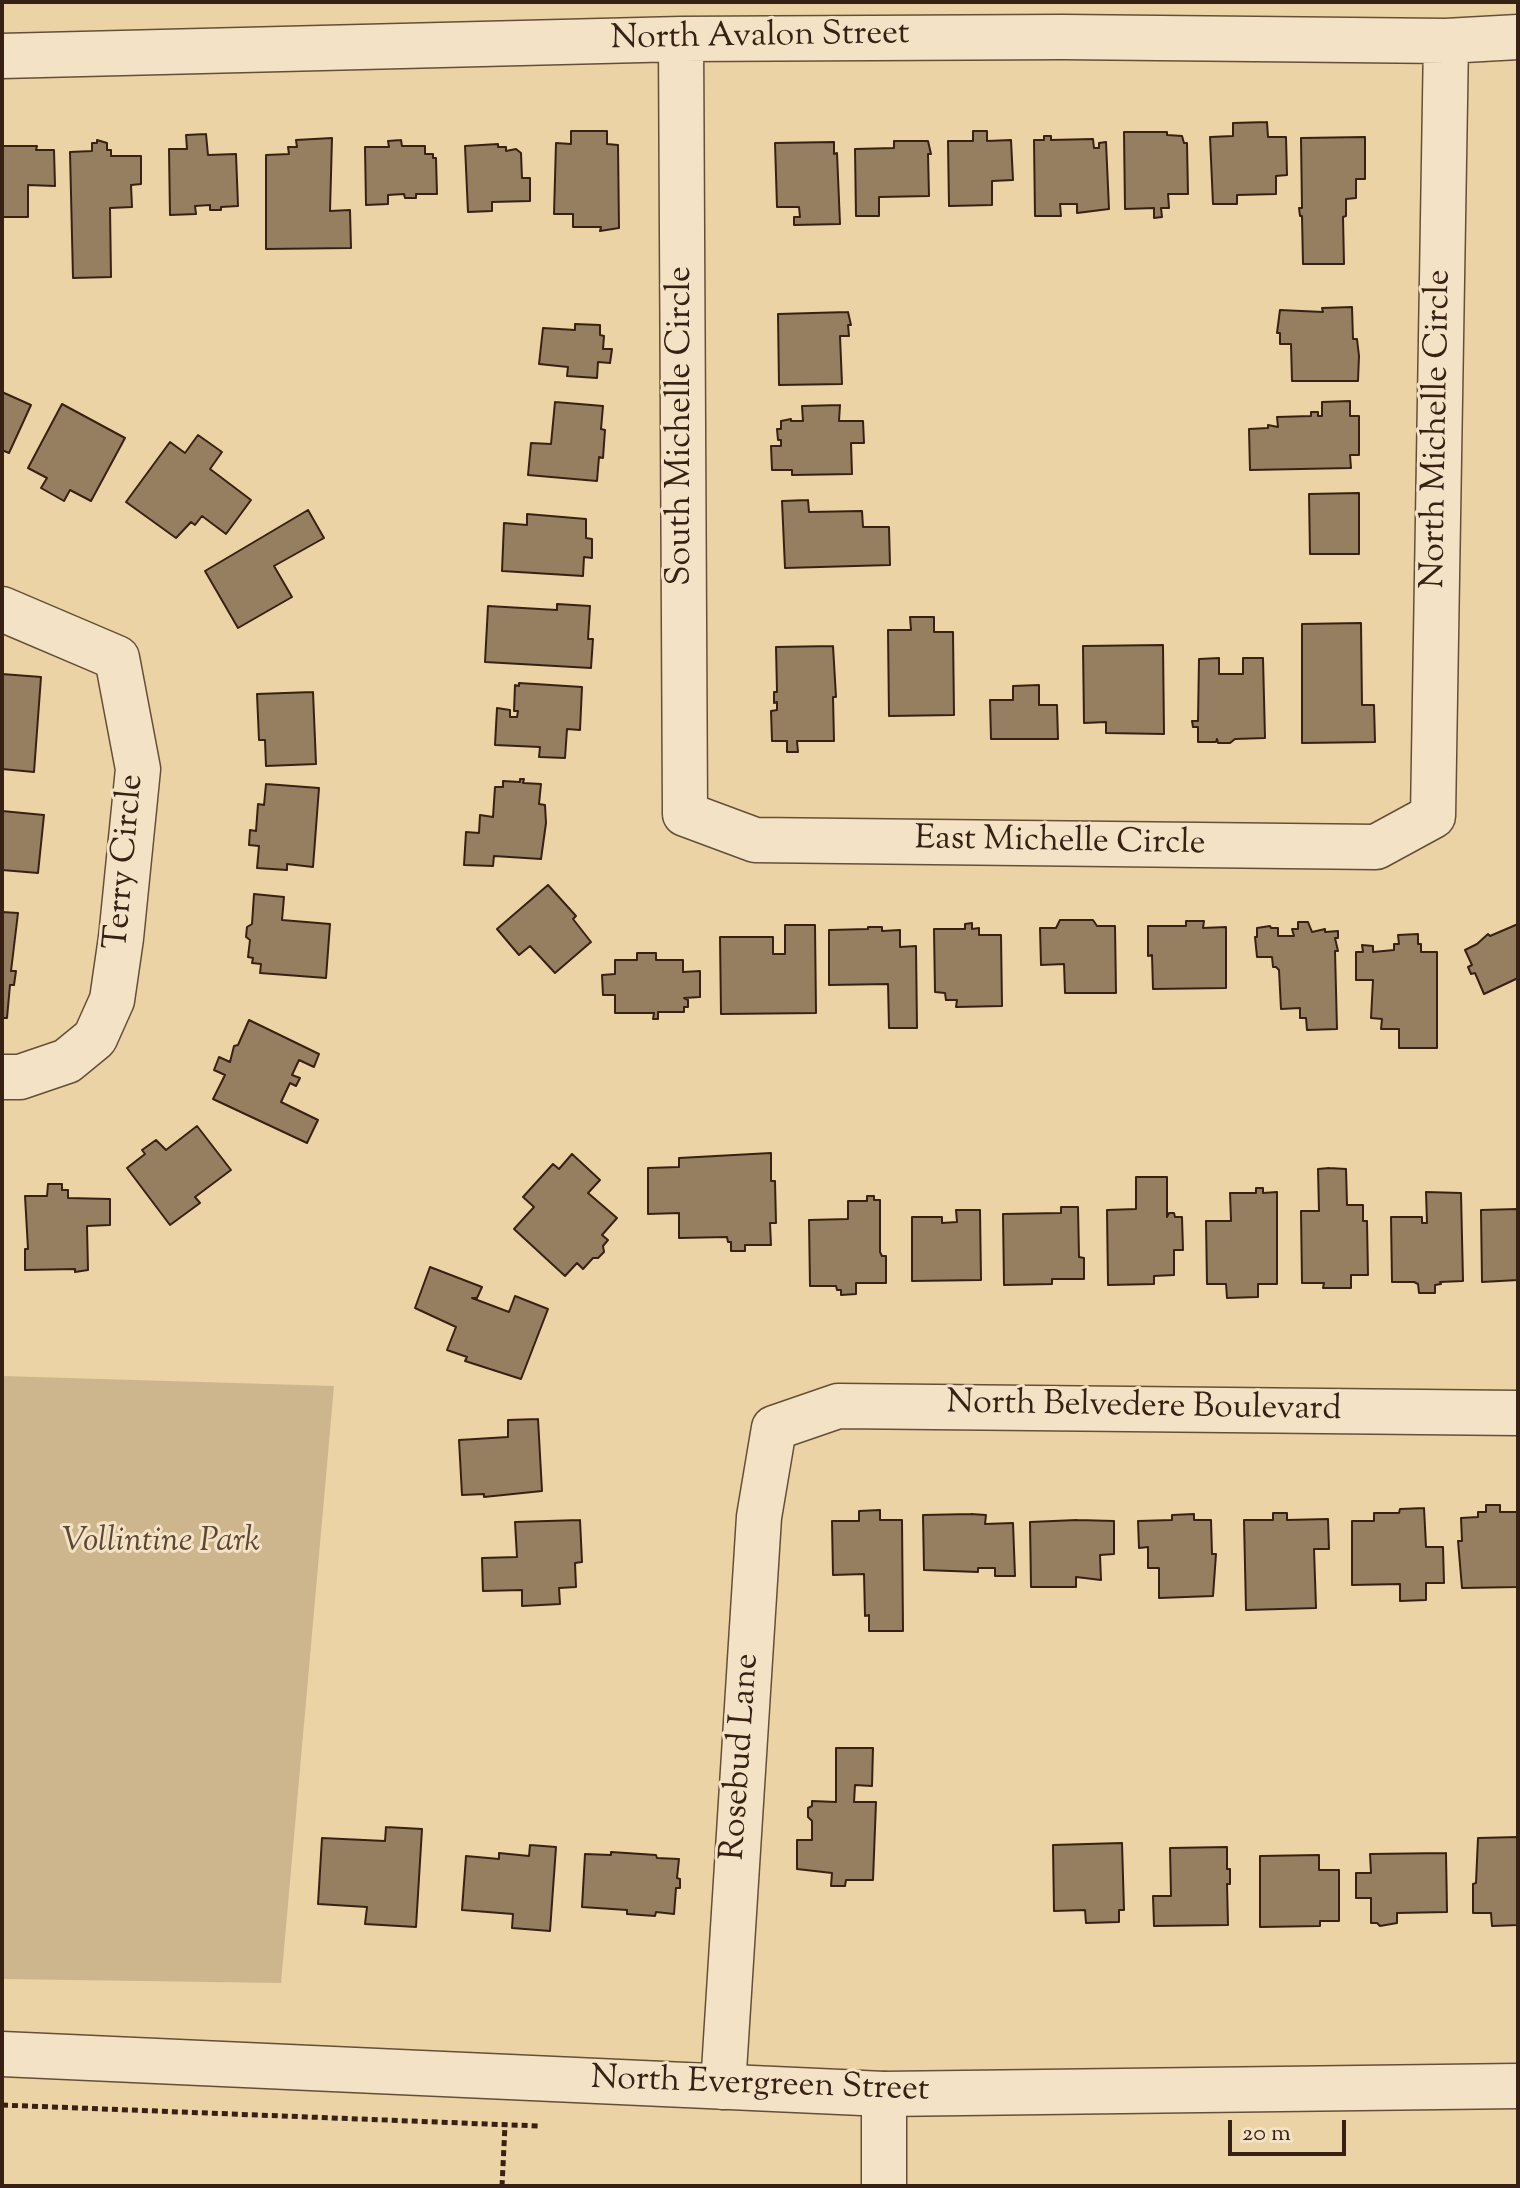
<!DOCTYPE html>
<style>
body{margin:0}
#map{position:relative;width:1520px;height:2188px;overflow:hidden;background:#ecd3a6;font-family:"Sorts Mill Goudy",serif}
canvas{display:block}
.frame{position:absolute;inset:0;border:4px solid #382114;pointer-events:none}
.scale{position:absolute;left:1228px;top:2120px;width:118px;height:36px;box-sizing:border-box;border:4px solid #382114;border-top:0;padding-left:10px;font-size:24px;line-height:28px;white-space:nowrap;color:#382114;-webkit-text-stroke:6px #f3e2c5;paint-order:stroke}
</style>
<div id="map">
<canvas width="1520" height="2188"></canvas>
<div class="frame"></div>
<div class="scale">20 m</div>
</div>
<script>
const ctx = document.querySelector('canvas').getContext('2d');
ctx.lineJoin = 'round';
function paint(path, color) {
  ctx.fillStyle = color;
  ctx.fill(path, 'evenodd');
}
function shape(rows) {
  const path = new Path2D();
  for (const r of rows) {
    path.moveTo(r[0], r[1]);
    for (let i = 2; i < r.length; i += 2) path.lineTo(r[i], r[i + 1]);
  }
  return path;
}
function trace(path, color, width, dash) {
  ctx.strokeStyle = color;
  ctx.lineWidth = width;
  ctx.lineCap = dash ? 'butt' : 'round';
  ctx.setLineDash(dash || []);
  ctx.stroke(path);
}
function write(font, color, halo, rows, align = 'center') {
  ctx.font = font + ' "Sorts Mill Goudy",serif';
  ctx.lineWidth = 6;
  ctx.setLineDash([]);
  ctx.textBaseline = 'middle';
  ctx.strokeStyle = halo;
  ctx.fillStyle = color;
  for (const [text, x, y, turn = 0] of rows) {
    ctx.save();
    ctx.translate(x, y);
    ctx.rotate((+turn || 0) * Math.PI / 180);
    ctx.textAlign = isNaN(turn) ? turn : align;
    if (halo) ctx.strokeText(text, 0, 0);
    ctx.fillText(text, 0, 0);
    ctx.restore();
  }
}
const green = shape([
 [2,1376,334,1386,281,1983,2,1979]
]);
const building = shape([
 [1267,122,1268,137,1286,137,1287,175,1276,176,1276,194,1237,195,1237,204,1213,204,1210,137,1233,136,1233,123,1267,122],
 [571,131,607,131,607,144,618,145,619,228,600,231,601,227,573,227,573,214,554,214,556,143,571,144,571,131],
 [973,131,987,131,987,141,1011,140,1013,180,992,181,992,205,949,206,948,141,973,141,973,131],
 [1124,132,1167,132,1167,135,1182,136,1184,143,1187,143,1188,194,1168,194,1169,208,1161,208,1162,217,1154,218,1154,208,1125,209,1124,132],
 [206,134,208,155,236,154,238,206,221,207,221,210,210,210,210,205,195,206,196,214,170,215,169,149,187,149,186,135,206,134],
 [1044,136,1051,136,1051,140,1093,139,1094,148,1099,148,1099,143,1106,142,1109,209,1077,213,1077,204,1060,204,1061,216,1035,216,1034,140,1044,140,1044,136],
 [1365,137,1365,179,1356,179,1356,198,1346,199,1346,216,1343,217,1344,264,1303,264,1302,216,1300,216,1299,208,1302,208,1301,138,1365,137],
 [332,138,330,211,350,210,351,248,266,249,266,155,289,154,288,147,297,147,296,140,332,138],
 [97,140,107,143,107,150,111,150,111,156,141,156,141,184,131,185,132,207,110,208,111,277,73,278,70,152,92,151,92,143,97,143,97,140],
 [401,140,402,146,425,146,425,154,433,154,433,158,436,158,437,194,416,194,416,198,405,198,404,194,388,195,388,204,366,205,365,147,389,147,388,141,401,140],
 [894,141,928,141,931,154,928,154,929,196,879,197,879,216,856,216,855,149,894,148,894,141],
 [834,142,834,154,837,153,840,224,794,225,794,217,800,217,799,207,777,207,775,143,834,142],
 [498,144,498,147,506,147,506,151,516,149,521,153,522,178,530,178,530,201,492,202,492,211,468,212,465,146,498,144],
 [2,146,37,146,36,150,54,150,55,186,28,185,28,217,2,217,2,146],
 [1352,307,1353,339,1357,339,1359,356,1358,381,1292,381,1291,344,1280,344,1280,333,1277,333,1280,310,1323,312,1322,308,1352,307],
 [848,312,851,325,848,325,849,336,840,336,842,384,779,385,778,314,848,312],
 [575,324,600,325,600,335,604,336,603,349,612,349,610,363,598,362,597,378,567,376,568,367,539,364,543,328,575,330,575,324],
 [2,392,31,405,9,453,2,450,2,392],
 [1350,401,1350,416,1359,416,1359,455,1350,455,1351,468,1250,470,1249,429,1268,428,1268,425,1278,427,1277,417,1311,416,1311,412,1318,412,1318,416,1322,416,1322,402,1350,401],
 [555,402,603,406,601,429,605,430,603,458,599,457,597,481,528,475,531,443,551,444,555,402],
 [62,404,125,438,91,501,70,490,64,501,41,488,47,478,28,468,62,404],
 [840,405,839,421,863,421,864,443,851,443,852,474,792,475,792,470,772,470,771,446,781,446,781,440,778,440,777,429,781,429,781,421,791,419,791,421,803,421,802,406,840,405],
 [198,435,222,452,210,469,251,500,226,534,202,516,195,525,191,522,176,538,126,502,170,442,185,453,198,435],
 [1359,493,1359,554,1310,554,1309,494,1359,493],
 [808,500,809,512,862,511,863,527,889,527,890,565,785,568,782,501,808,500],
 [308,510,324,538,274,566,292,597,238,628,205,571,308,510],
 [527,514,586,519,586,538,592,539,592,558,584,557,583,576,502,571,504,523,527,525,527,514],
 [557,604,590,606,588,639,593,639,591,668,485,662,488,606,557,610,557,604],
 [910,617,934,617,934,632,953,632,954,715,889,716,888,630,911,630,910,617],
 [1361,623,1362,705,1374,705,1375,742,1302,743,1302,624,1361,623],
 [1163,645,1164,734,1106,733,1106,722,1084,723,1083,646,1163,645],
 [833,646,836,697,833,697,834,741,797,741,798,752,787,752,787,741,772,741,771,711,777,710,777,702,774,703,774,692,777,692,776,647,833,646],
 [1219,658,1219,674,1243,674,1243,658,1263,658,1265,738,1235,739,1230,743,1218,743,1217,739,1216,742,1198,742,1198,727,1193,727,1192,721,1198,721,1199,659,1219,658],
 [2,674,41,677,34,772,2,769,2,674],
 [519,683,582,687,580,730,567,729,565,758,539,757,540,747,495,745,497,708,510,710,510,717,517,717,518,711,514,711,515,685,519,686,519,683],
 [1039,685,1039,705,1057,705,1058,739,991,739,990,700,1013,700,1013,686,1039,685],
 [313,692,316,764,266,766,265,740,259,740,257,694,313,692],
 [520,779,524,779,523,783,541,784,539,804,545,805,546,823,541,859,494,856,493,866,464,865,466,832,479,833,480,815,493,817,495,787,503,787,503,781,520,782,520,779],
 [266,784,319,788,313,867,287,864,287,870,257,868,259,846,249,845,250,830,256,831,258,804,264,805,266,784],
 [2,811,44,815,38,873,2,870,2,811],
 [548,885,576,916,573,919,591,942,555,973,530,946,519,955,497,929,548,885],
 [254,894,284,897,282,920,330,924,326,978,260,973,261,964,252,963,253,958,248,957,250,940,246,937,247,927,252,924,254,894],
 [2,912,18,913,11,971,16,971,14,985,10,985,7,1018,2,1018,2,912],
 [1060,920,1093,920,1097,926,1115,926,1116,993,1065,993,1064,964,1041,965,1040,928,1056,928,1060,920],
 [1186,921,1204,921,1203,928,1226,927,1226,988,1153,989,1152,955,1148,956,1148,926,1186,926,1186,921],
 [1298,922,1308,922,1312,932,1325,929,1325,932,1338,931,1338,938,1335,938,1338,951,1335,951,1337,1029,1307,1030,1306,1018,1300,1018,1300,1008,1281,1009,1279,970,1276,967,1273,967,1272,957,1257,957,1255,937,1257,937,1257,928,1270,926,1271,928,1278,928,1278,936,1294,936,1292,929,1298,929,1298,922],
 [972,923,972,929,979,928,979,935,1001,935,1002,1006,956,1007,957,1000,946,1000,945,993,935,992,934,929,965,929,965,924,972,923],
 [1518,924,1518,978,1484,994,1475,973,1471,974,1468,967,1472,965,1465,950,1477,944,1488,934,1490,936,1518,924],
 [785,925,815,925,816,1013,721,1014,720,937,773,937,773,954,785,954,785,925],
 [868,927,882,927,882,931,900,930,900,947,916,946,917,1028,889,1028,888,984,829,985,829,930,868,929,868,927],
 [1418,934,1418,944,1421,944,1421,952,1437,952,1437,1048,1399,1048,1399,1029,1381,1029,1382,1019,1371,1018,1373,980,1356,980,1356,952,1363,952,1362,945,1373,946,1373,952,1394,950,1394,944,1399,944,1398,935,1418,934],
 [637,953,656,953,656,960,683,960,683,972,700,971,700,997,684,998,688,1000,688,1007,684,1007,684,1012,658,1012,658,1019,653,1019,654,1013,615,1013,615,995,603,995,602,975,615,974,615,960,637,960,637,953],
 [249,1020,319,1054,314,1067,299,1060,292,1075,300,1078,296,1086,290,1083,281,1102,318,1120,307,1143,213,1099,225,1075,214,1070,219,1057,230,1062,234,1046,238,1045,249,1020],
 [197,1126,231,1170,195,1197,200,1203,170,1225,127,1168,145,1154,142,1150,156,1140,166,1150,197,1126],
 [771,1153,771,1181,775,1181,776,1223,770,1223,771,1245,745,1245,745,1251,731,1251,731,1242,728,1242,727,1237,679,1238,679,1213,648,1214,648,1168,679,1167,679,1158,771,1153],
 [572,1154,600,1180,588,1193,617,1218,602,1235,608,1240,603,1246,604,1252,598,1258,593,1258,583,1269,577,1263,565,1276,514,1229,534,1207,523,1197,553,1164,559,1169,572,1154],
 [1329,1168,1346,1169,1347,1205,1363,1205,1363,1221,1367,1221,1368,1275,1351,1275,1351,1288,1323,1288,1324,1283,1302,1283,1301,1211,1319,1211,1318,1169,1329,1168],
 [1136,1177,1167,1177,1167,1217,1169,1213,1174,1213,1175,1217,1182,1217,1183,1250,1174,1250,1174,1275,1154,1276,1154,1284,1108,1285,1107,1210,1136,1209,1136,1177],
 [48,1184,62,1184,62,1190,68,1190,68,1198,110,1199,110,1225,87,1226,88,1270,75,1272,75,1269,25,1270,25,1249,28,1249,25,1196,47,1196,48,1184],
 [1256,1188,1263,1188,1263,1193,1277,1192,1277,1284,1258,1284,1258,1297,1227,1298,1226,1284,1207,1284,1206,1221,1231,1221,1230,1193,1256,1193,1256,1188],
 [1426,1192,1461,1193,1463,1281,1440,1282,1441,1284,1435,1285,1435,1293,1419,1293,1418,1284,1414,1282,1392,1282,1391,1217,1422,1217,1422,1223,1427,1223,1426,1192],
 [867,1196,874,1196,874,1200,880,1200,880,1252,882,1256,886,1256,886,1283,856,1283,856,1294,841,1295,841,1290,837,1290,836,1286,810,1286,809,1220,848,1219,848,1201,867,1201,867,1196],
 [1061,1207,1078,1207,1079,1257,1084,1258,1084,1279,1052,1279,1052,1284,1004,1285,1003,1214,1061,1213,1061,1207],
 [1518,1209,1518,1280,1482,1282,1481,1210,1518,1209],
 [956,1210,980,1210,981,1280,912,1281,912,1217,942,1217,942,1223,957,1222,956,1210],
 [430,1267,482,1287,477,1298,472,1298,509,1312,515,1296,548,1309,521,1379,465,1361,467,1357,447,1350,456,1327,415,1308,430,1267],
 [538,1419,542,1491,484,1497,484,1494,462,1495,459,1440,508,1437,508,1420,538,1419],
 [1486,1505,1500,1505,1500,1512,1518,1512,1518,1587,1462,1588,1458,1541,1462,1541,1461,1518,1478,1517,1478,1512,1486,1512,1486,1505],
 [1424,1508,1426,1547,1443,1547,1444,1583,1426,1583,1426,1600,1400,1601,1400,1584,1352,1585,1352,1521,1374,1521,1374,1513,1399,1513,1400,1509,1424,1508],
 [880,1510,880,1520,902,1520,903,1631,869,1631,869,1615,865,1616,864,1574,833,1575,832,1521,859,1521,859,1511,880,1510],
 [1273,1513,1287,1513,1287,1520,1328,1519,1329,1549,1314,1549,1316,1608,1246,1610,1244,1520,1273,1520,1273,1513],
 [971,1514,986,1515,985,1524,1013,1523,1015,1576,995,1576,995,1568,978,1568,978,1572,924,1570,923,1515,971,1514],
 [1194,1514,1194,1520,1211,1520,1212,1554,1216,1554,1213,1596,1159,1598,1159,1568,1148,1568,1148,1547,1139,1548,1138,1521,1172,1520,1172,1515,1194,1514],
 [580,1520,582,1562,575,1563,576,1587,559,1588,560,1604,522,1606,522,1590,483,1591,482,1558,517,1557,515,1522,580,1520],
 [1077,1520,1114,1521,1114,1554,1100,1555,1101,1580,1076,1577,1076,1587,1031,1587,1030,1522,1077,1520],
 [836,1748,873,1748,872,1786,855,1785,854,1802,876,1802,873,1880,846,1880,845,1886,831,1886,832,1873,797,1869,797,1840,812,1840,812,1821,808,1817,808,1808,812,1806,812,1801,836,1802,836,1748],
 [386,1827,422,1829,416,1927,365,1924,367,1907,318,1904,322,1838,385,1841,386,1827],
 [1518,1837,1518,1925,1492,1926,1491,1913,1473,1913,1473,1884,1476,1883,1478,1838,1518,1837],
 [1122,1843,1124,1910,1119,1910,1119,1922,1086,1923,1085,1910,1054,1911,1053,1845,1122,1843],
 [530,1845,556,1847,550,1931,512,1928,513,1914,462,1910,466,1856,499,1859,499,1853,529,1856,530,1845],
 [1227,1847,1227,1869,1230,1869,1230,1884,1227,1884,1228,1925,1154,1926,1153,1896,1171,1896,1170,1848,1227,1847],
 [611,1852,656,1855,657,1858,679,1859,677,1878,680,1879,680,1888,676,1888,674,1914,656,1912,655,1916,627,1914,627,1910,582,1907,585,1854,611,1855,611,1852],
 [1446,1853,1447,1912,1397,1913,1397,1923,1380,1926,1377,1923,1371,1923,1371,1898,1356,1898,1356,1873,1371,1873,1370,1854,1446,1853],
 [1319,1855,1319,1870,1339,1870,1339,1921,1320,1921,1320,1926,1260,1927,1260,1856,1319,1855]
]);
const path = shape([
 [2,2105,538,2126],
 [502,2186,505,2125]
]);
const minor = shape([
 [681,39,685,814,755,840,1376,847,1433,816,1446,41],
 [2,56,681,39,1063,37,1446,41,1518,37],
 [2,609,117,658,138,769,121,938,112,1000,95,1038,67,1061,20,1077,2,1077],
 [723,2087,759,1517,774,1428,838,1406,1518,1413],
 [884,2186,884,2094]
]);
const tertiary = shape([
 [2,2054,884,2094,1518,2086]
]);
const streetNames = [
 ["North Avalon Street",760,39,-1],
 ["South Michelle Circle",683,426,-90],
 ["North Michelle Circle",1439,429,-89],
 ["East Michelle Circle",1060,844,1],
 ["Terry Circle",127,862,-85],
 ["North Belvedere Boulevard",1144,1409,1],
 ["Rosebud Lane",743,1757,-86],
 ["North Evergreen Street",760,2087,2]
];
const parkNames = [
 ["Vollintine Park",161,1544]
];
paint(green, '#cdb58d');
paint(building, '#967e60');
trace(building, '#382114', 2);
trace(minor, '#654e38', 47);
trace(tertiary, '#654e38', 47);
trace(path, '#382114', 5, [6, 4]);
trace(minor, '#f3e2c5', 44);
trace(tertiary, '#f3e2c5', 44);
write('34px', '#382114', '#f3e2c5', streetNames);
write('italic 34px', '#5d4632', '#f3e2c5', parkNames);
</script>
